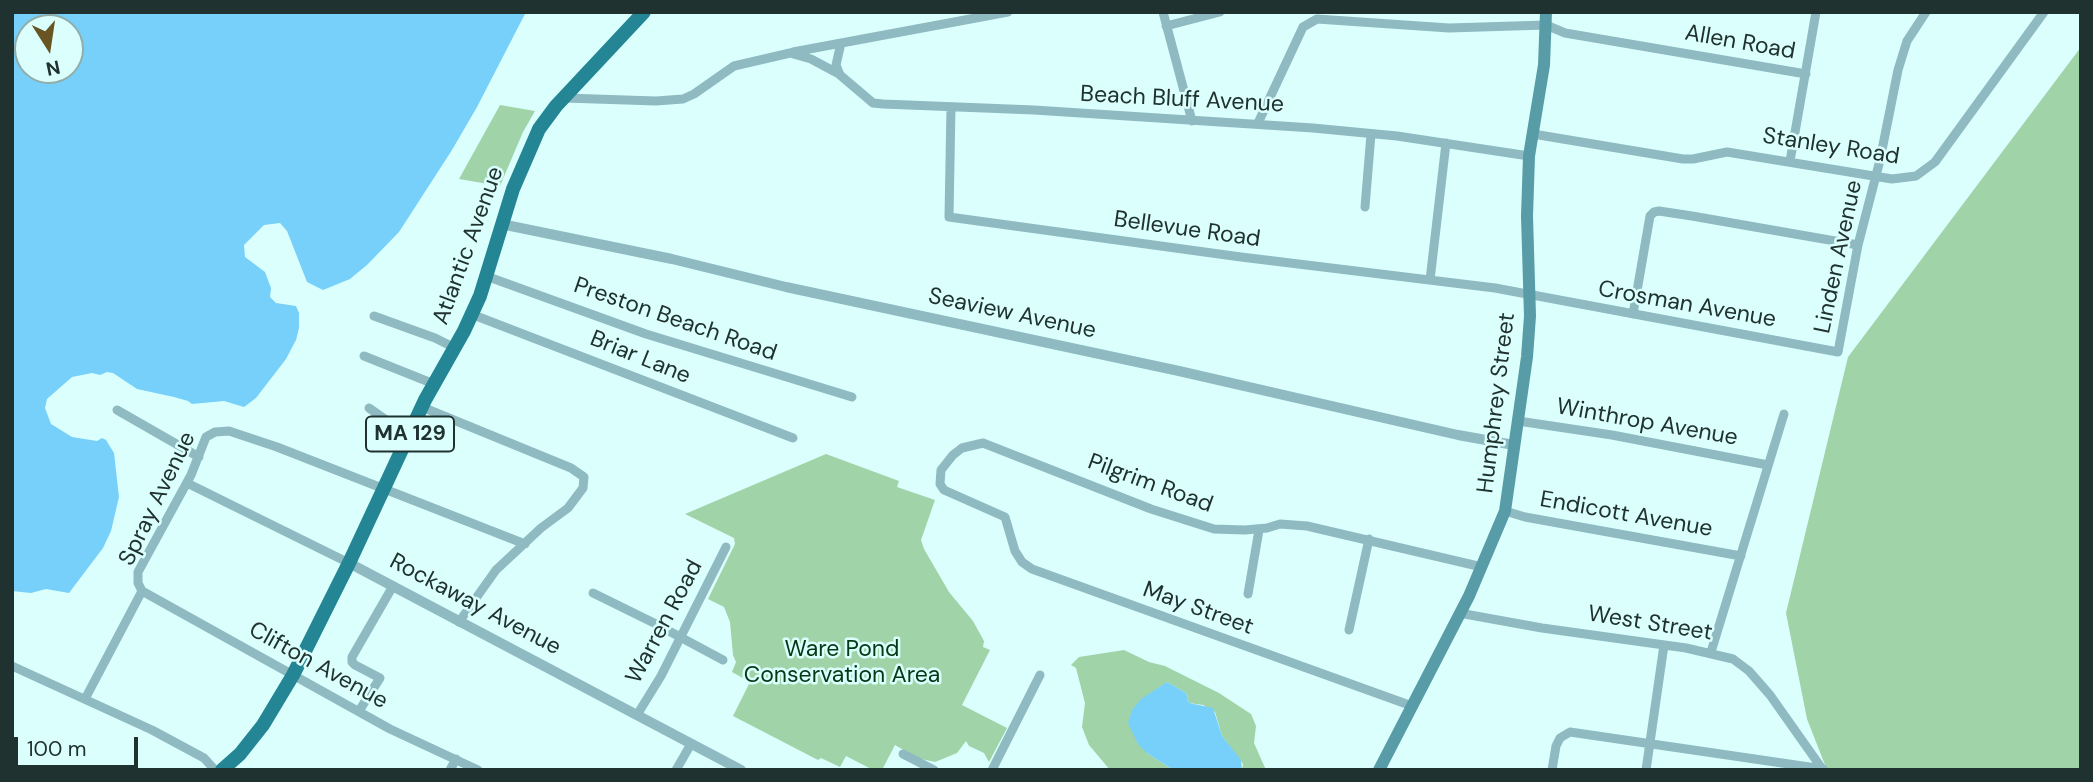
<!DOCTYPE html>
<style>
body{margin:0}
#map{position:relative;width:2093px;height:782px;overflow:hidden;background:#dbfffc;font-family:"DM Sans",sans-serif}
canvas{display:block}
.frame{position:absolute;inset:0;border:14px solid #203230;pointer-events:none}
.north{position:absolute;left:14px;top:14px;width:70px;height:70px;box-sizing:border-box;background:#dbfffc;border:2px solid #90adaa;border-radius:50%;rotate:168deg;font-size:19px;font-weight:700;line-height:28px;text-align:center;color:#203230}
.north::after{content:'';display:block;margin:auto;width:24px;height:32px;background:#685523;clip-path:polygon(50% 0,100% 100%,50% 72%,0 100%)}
.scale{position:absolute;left:14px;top:737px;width:124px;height:32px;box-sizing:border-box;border:4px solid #203230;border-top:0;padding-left:9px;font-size:21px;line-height:24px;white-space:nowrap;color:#203230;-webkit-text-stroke:5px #dbfffc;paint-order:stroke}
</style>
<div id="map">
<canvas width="2093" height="782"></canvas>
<div class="frame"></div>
<div class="north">N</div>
<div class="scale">100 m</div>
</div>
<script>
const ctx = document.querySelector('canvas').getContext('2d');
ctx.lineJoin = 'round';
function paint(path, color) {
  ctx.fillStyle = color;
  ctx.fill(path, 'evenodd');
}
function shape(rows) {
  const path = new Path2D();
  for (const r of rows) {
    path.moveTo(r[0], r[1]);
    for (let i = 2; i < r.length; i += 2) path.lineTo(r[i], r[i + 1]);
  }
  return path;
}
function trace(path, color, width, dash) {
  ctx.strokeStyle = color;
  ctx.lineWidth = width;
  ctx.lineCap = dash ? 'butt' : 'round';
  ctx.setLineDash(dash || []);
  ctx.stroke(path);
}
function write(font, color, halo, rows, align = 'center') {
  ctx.font = font + ' "DM Sans",sans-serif';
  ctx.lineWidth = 5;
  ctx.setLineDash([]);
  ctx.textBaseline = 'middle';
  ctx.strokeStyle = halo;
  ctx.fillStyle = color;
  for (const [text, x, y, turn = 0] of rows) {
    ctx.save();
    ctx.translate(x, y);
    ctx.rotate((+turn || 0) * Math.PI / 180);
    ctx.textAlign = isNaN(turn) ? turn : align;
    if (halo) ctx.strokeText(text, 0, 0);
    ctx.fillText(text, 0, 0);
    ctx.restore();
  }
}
const green = shape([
 [2081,47,2081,770,1827,770,1807,719,1786,613,1848,357],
 [500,105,535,111,523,132,500,186,459,179],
 [826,454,899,481,897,487,935,500,921,540,924,549,949,592,973,621,984,641,983,647,990,650,962,705,1007,728,989,762,984,753,969,746,966,741,957,753,935,762,917,758,895,745,882,770,873,770,846,756,840,767,821,758,818,760,733,716,750,682,732,672,736,662,733,655,730,622,724,607,708,599,735,544,734,538,685,514],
 [1124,650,1149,662,1165,666,1219,693,1251,714,1256,726,1254,743,1266,770,1242,770,1243,764,1222,736,1215,712,1203,705,1189,703,1186,693,1167,682,1157,690,1147,753,1173,770,1110,770,1089,745,1082,727,1085,703,1076,668,1071,665,1079,657]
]);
const water = shape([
 [12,12,526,12,477,107,452,150,399,232,367,265,350,279,323,290,307,282,287,231,280,223,264,225,244,245,245,257,265,272,271,288,270,297,276,303,296,306,299,313,299,328,296,340,286,359,256,398,244,407,224,401,192,404,188,401,174,397,137,389,113,373,107,372,100,375,92,373,72,377,47,399,45,408,51,424,72,437,97,441,102,438,106,440,114,453,119,497,111,531,103,548,69,593,46,589,31,593,12,591],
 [28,28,70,28,70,70,28,70],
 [1167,682,1186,693,1189,703,1213,708,1222,736,1241,760,1242,770,1173,770,1147,753,1138,744,1128,723,1132,710,1141,699]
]);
const minor = shape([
 [1163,12,1192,121],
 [1166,26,1220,12],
 [841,43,836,65,840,75,873,103,883,104,1034,110,1313,128,1397,136,1529,156],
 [793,52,1008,12],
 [565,98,656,101,683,99,694,94,734,66,790,53,811,59,839,74],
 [951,107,949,217,1241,257,1495,288,1838,352,1858,245,1880,160,1898,70,1907,41,1926,12],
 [1258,123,1303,27,1317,19,1449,28,1546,25,1565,33,1806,74],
 [1533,134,1683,159,1693,159,1727,152,1892,179,1916,176,1935,162,2044,12],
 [1790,161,1816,12],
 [1365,207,1371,134],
 [486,276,646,334,852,397],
 [1430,280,1446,143],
 [471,314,793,438],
 [1633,314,1650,216,1654,212,1659,211,1692,216,1858,245],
 [374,316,435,338,455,348],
 [364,356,434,384],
 [422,407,571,468,584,477,583,488,568,508,541,528,496,570,459,622],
 [369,408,409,436],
 [117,410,199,457],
 [1518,421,1612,435,1768,465],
 [187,483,349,563],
 [1505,511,1525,517,1741,556],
 [142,591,138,583,138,572,191,475,206,437,215,432,229,431,277,447,525,544],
 [142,591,390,729,478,770],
 [593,593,654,623,723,660],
 [1248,594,1259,530],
 [1459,613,1542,628,1686,648,1733,659,1749,671,1770,695,1823,770],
 [1349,630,1369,539],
 [1711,652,1784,414],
 [12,666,152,730,204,758,215,770],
 [85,699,142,591],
 [1412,706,1032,569,1022,562,1015,551,1005,517,944,490,940,484,941,470,953,455,962,448,983,443,1151,509,1214,529,1245,530,1267,528,1280,524,1307,526,1482,567],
 [359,711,380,678,355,665,352,662,352,657,393,586],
 [637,715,661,676,726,547],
 [903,754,934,770],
 [450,770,456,759],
 [676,770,691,744],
 [992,770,1040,675],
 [1552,770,1556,746,1560,738,1570,732,1823,769],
 [1646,770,1664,645]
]);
const tertiary = shape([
 [501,224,672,259,786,287,1179,371,1458,435,1514,445],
 [349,563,741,770]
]);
const secondary = shape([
 [1379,770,1469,596,1505,511,1527,357,1530,316,1527,216,1529,156,1544,65,1546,12]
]);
const primary = shape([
 [222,770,240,754,263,725,293,675,349,563,425,400,464,331,480,296,513,189,539,129,556,106,644,12]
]);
const shields = [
 [410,434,88]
];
const shieldNames = [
 ["MA 129",410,434]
];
const streetNames = [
 ["Allen Road",1740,43,10],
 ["Beach Bluff Avenue",1182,100,3],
 ["Stanley Road",1831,147,9],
 ["Bellevue Road",1187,230,8],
 ["Atlantic Avenue",469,246,-70],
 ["Linden Avenue",1839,257,-78],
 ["Crosman Avenue",1687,305,10],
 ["Seaview Avenue",1012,314,12],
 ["Preston Beach Road",675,320,19],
 ["Briar Lane",640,358,22],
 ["Humphrey Street",1497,403,-83],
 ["Winthrop Avenue",1647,423,10],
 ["Pilgrim Road",1150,484,20],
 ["Spray Avenue",158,499,-64],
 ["Endicott Avenue",1626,515,10],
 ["Rockaway Avenue",475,605,28],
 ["May Street",1198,609,20],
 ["Warren Road",665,622,-62],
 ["West Street",1650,624,9],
 ["Clifton Avenue",318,666,29]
];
const parkNames = [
 ["Ware Pond",842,650],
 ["Conservation Area",842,676]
];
paint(green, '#a1d3a9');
paint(water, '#77d0fa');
trace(minor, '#8fbac2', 9);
trace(tertiary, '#8fbac2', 10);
trace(secondary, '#589ca8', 12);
trace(primary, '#248695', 14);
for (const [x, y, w] of shields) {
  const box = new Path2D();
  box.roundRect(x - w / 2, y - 17.5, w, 35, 5);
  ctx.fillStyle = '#dbfffc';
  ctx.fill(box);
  trace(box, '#203230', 2);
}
write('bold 21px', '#203230', null, shieldNames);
write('23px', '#203230', '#dbfffc', streetNames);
write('23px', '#043916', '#dbfffc', parkNames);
</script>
